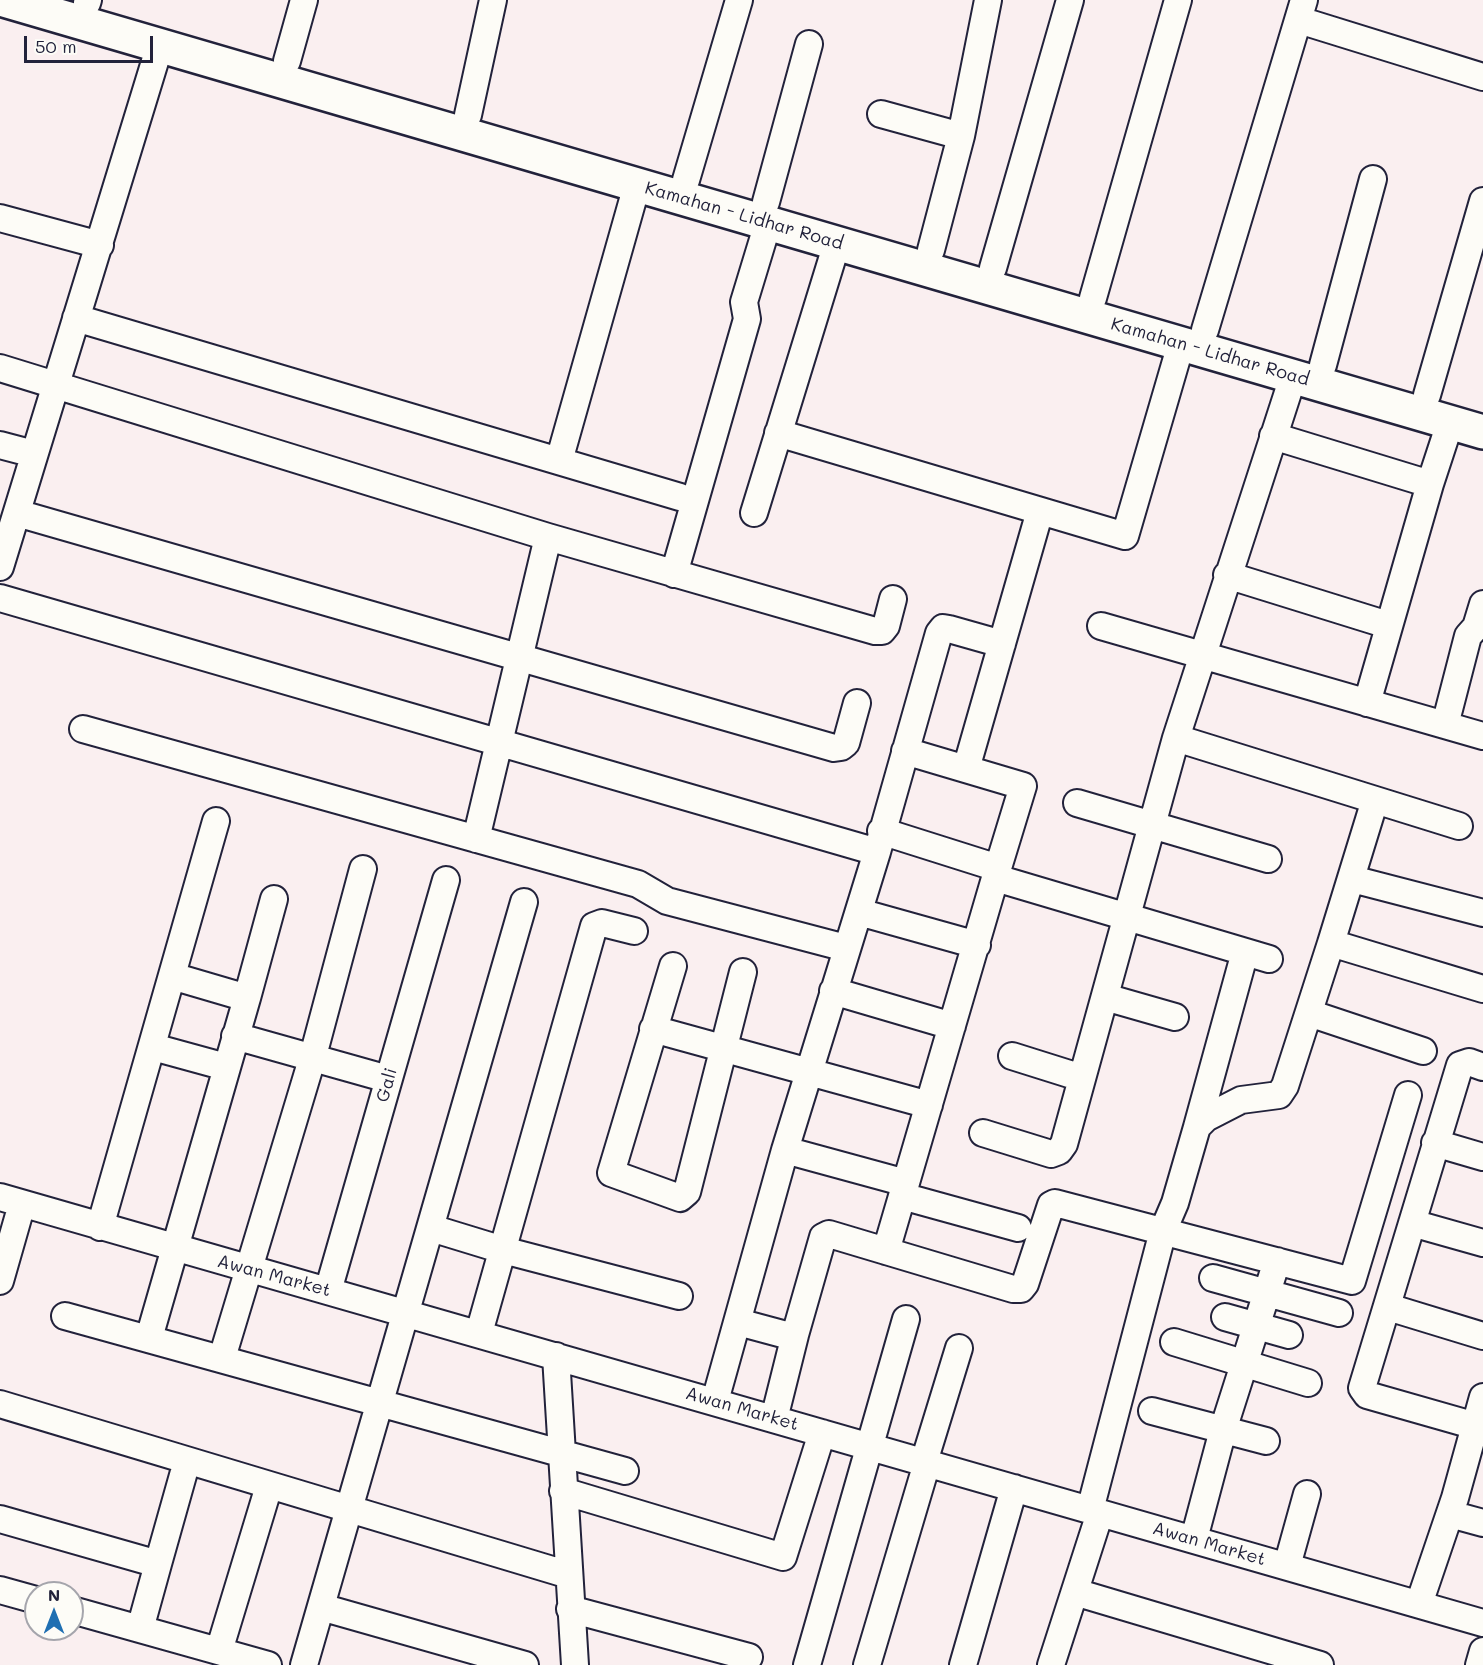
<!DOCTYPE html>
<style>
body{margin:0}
#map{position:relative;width:1483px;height:1665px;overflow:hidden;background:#faeff0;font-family:Mali,sans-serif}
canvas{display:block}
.north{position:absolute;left:24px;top:1581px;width:60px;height:60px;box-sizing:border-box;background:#fdfcf7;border:2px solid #a5a5ac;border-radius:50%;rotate:0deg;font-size:16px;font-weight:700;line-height:24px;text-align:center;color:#22223b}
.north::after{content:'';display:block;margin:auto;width:21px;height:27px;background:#1f6fb2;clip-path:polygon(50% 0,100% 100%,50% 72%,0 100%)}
.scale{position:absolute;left:24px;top:36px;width:129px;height:27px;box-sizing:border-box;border:3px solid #22223b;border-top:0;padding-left:8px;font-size:18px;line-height:21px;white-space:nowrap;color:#22223b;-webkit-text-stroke:4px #fdfcf7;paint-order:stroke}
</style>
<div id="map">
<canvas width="1483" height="1665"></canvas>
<div class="north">N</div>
<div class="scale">50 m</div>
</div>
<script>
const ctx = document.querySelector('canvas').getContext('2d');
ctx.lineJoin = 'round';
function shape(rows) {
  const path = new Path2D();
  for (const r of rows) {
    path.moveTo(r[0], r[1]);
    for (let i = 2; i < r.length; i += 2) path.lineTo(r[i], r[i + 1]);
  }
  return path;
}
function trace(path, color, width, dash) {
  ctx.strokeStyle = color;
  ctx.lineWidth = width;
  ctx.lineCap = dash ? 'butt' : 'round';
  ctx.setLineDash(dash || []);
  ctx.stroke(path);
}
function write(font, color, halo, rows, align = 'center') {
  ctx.font = font + ' Mali,sans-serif';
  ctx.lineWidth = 4.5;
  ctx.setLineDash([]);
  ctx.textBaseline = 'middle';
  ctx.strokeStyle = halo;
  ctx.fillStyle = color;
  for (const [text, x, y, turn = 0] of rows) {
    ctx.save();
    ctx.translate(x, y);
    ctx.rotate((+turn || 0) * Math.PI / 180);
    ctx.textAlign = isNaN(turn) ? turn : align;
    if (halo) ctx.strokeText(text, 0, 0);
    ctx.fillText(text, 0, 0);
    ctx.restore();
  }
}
const minor = shape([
 [87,3,88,0],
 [1299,20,1483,77],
 [287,61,304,0],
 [881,114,961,136],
 [468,115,493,0],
 [686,180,739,0],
 [766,202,809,44],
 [0,218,100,245],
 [931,250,961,136,988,0],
 [993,268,1070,0],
 [1093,298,1178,0],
 [76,318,680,497],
 [1205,330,1304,0],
 [1323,365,1373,179],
 [0,368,548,537,875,631,882,631,886,626,893,599],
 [1427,395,1483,201],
 [778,433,1125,536,1181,344],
 [1273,436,1430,484,1450,423],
 [0,445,34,454],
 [559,461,637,185],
 [17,513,834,748,841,747,846,743,857,703],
 [754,513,837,243],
 [0,567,160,45],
 [674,574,747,319,744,302,768,223],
 [1227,575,1388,625],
 [0,598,877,852],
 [1101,626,1483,736],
 [1367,703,1430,484],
 [1445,725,1468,636,1476,627,1483,604],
 [83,729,638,884,667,901,846,948],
 [1176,738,1459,826],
 [905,751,1023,786,998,868],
 [966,769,1040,511],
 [1375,800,1331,943,1483,989],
 [1077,803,1268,859],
 [881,831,998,868,886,1251],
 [476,839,548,537],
 [996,878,1269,959],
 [1352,879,1483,913],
 [859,912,977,945],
 [673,966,611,1173,680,1198,687,1192,743,972],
 [833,991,952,1026],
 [1105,997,1175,1017],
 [247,998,274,899],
 [1309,1013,1423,1051],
 [653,1029,929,1105],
 [235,1036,388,1079],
 [153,1047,226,1067],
 [1012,1056,1082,1078],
 [1483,1067,1469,1062,1460,1065,1362,1388,1367,1395,1483,1428],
 [1197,1127,1245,952],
 [983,1133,1051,1154,1059,1151,1064,1144,1176,738,1293,377],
 [1435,1143,1483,1157],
 [785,1150,906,1183],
 [902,1196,1018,1228],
 [0,1197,1483,1623],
 [1412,1223,1483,1243],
 [100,1227,216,821],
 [431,1228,503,1250,679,1296],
 [1213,1278,1339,1313],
 [0,1281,22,1204],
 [328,1291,446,880],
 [1388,1307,1483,1336],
 [65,1316,625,1471],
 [1225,1317,1289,1335],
 [738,1322,790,1336,795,1335,823,1237,829,1234,1013,1289,1021,1289,1025,1284,1051,1205,1055,1203,1352,1281,1408,1095],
 [479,1333,594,926,602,923,634,931],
 [149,1338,247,998,172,976],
 [1174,1342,1308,1383],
 [556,1356,575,1665],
 [222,1358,313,1056,363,869],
 [715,1401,785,1150,877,852,939,633,943,628,949,629,1002,644],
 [0,1404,569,1575],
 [1152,1411,1266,1441],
 [774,1419,795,1335],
 [924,1462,959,1348],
 [563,1491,783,1557,822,1433],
 [1090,1510,1163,1231,1175,1203,1197,1127,1206,1118,1241,1100,1279,1095,1285,1086,1331,943],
 [1450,1514,1483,1523],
 [0,1519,158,1564,140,1629],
 [1194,1539,1223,1430,1277,1261],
 [158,1564,187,1461],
 [1287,1566,1307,1494],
 [0,1590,36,1600],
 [1075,1592,1320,1665],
 [1419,1604,1455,1498,1483,1397],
 [321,1607,525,1665],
 [570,1609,749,1657],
 [72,1610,268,1665],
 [219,1651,269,1486],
 [304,1665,524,902],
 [807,1665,906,1319],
 [867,1665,927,1463],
 [963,1665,1014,1488],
 [1051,1665,1100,1513],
 [1479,1665,1483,1651]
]);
const major = shape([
 [4,0,1483,432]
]);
const streetNames = [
 ["Kamahan - Lidhar Road",744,216,16],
 ["Kamahan - Lidhar Road",1210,352,16],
 ["Gali",387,1085,-74],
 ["Awan Market",274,1276,15],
 ["Awan Market",742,1409,16],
 ["Awan Market",1209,1544,16]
];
trace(minor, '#22223b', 30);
trace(major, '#22223b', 38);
trace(minor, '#fdfcf7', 26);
trace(major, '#fdfcf7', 33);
write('18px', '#22223b', '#fdfcf7', streetNames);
</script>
